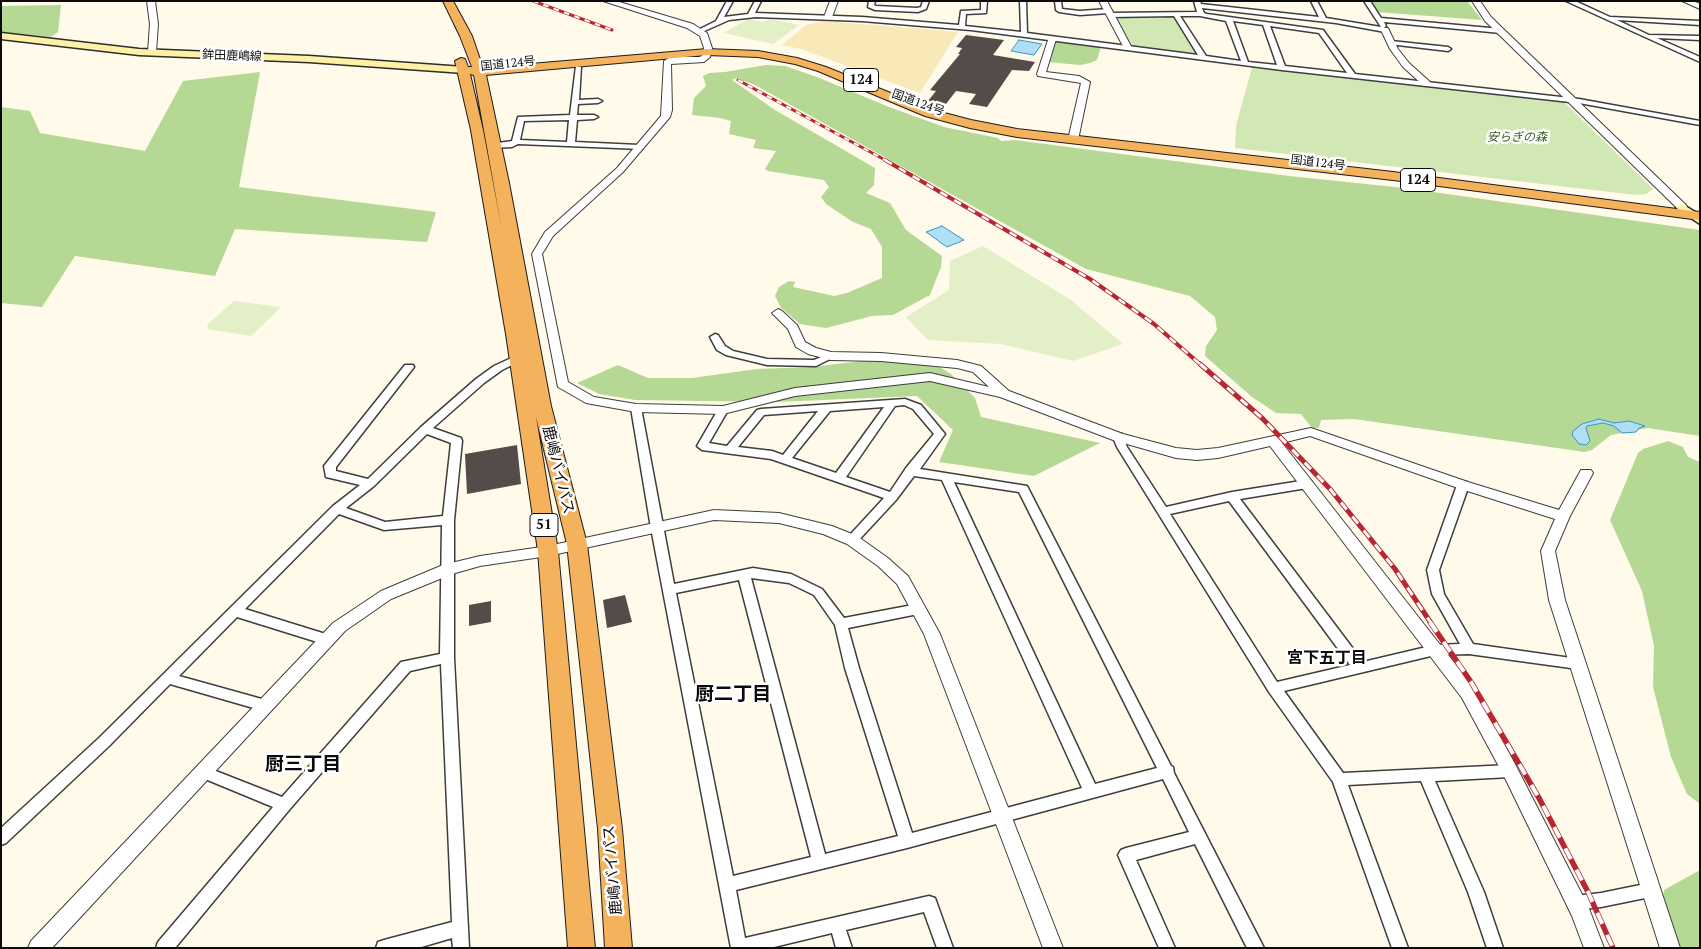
<!DOCTYPE html>
<meta charset="utf-8">
<style>
body{margin:0}
#map{position:relative;width:1701px;height:949px;overflow:hidden;background:#fffaea;font-family:"PT Serif",serif}
canvas{display:block}
.frame{position:absolute;inset:0;border:2px solid #0b0b0b;pointer-events:none}
</style>
<div id="map">
<canvas width="1701" height="949"></canvas>
<div class="frame"></div>
</div>
<script>
const ctx = document.querySelector('canvas').getContext('2d');
ctx.lineJoin = 'round';
function paint(path, color) {
  ctx.fillStyle = color;
  ctx.fill(path, 'evenodd');
}
function shape(rows) {
  const path = new Path2D();
  for (const r of rows) {
    path.moveTo(r[0], r[1]);
    for (let i = 2; i < r.length; i += 2) path.lineTo(r[i], r[i + 1]);
  }
  return path;
}
function trace(path, color, width, dash) {
  ctx.strokeStyle = color;
  ctx.lineWidth = width;
  ctx.lineCap = dash ? 'butt' : 'round';
  ctx.setLineDash(dash || []);
  ctx.stroke(path);
}
function write(font, color, halo, rows, align = 'center') {
  ctx.font = font + ' "PT Serif","Noto Sans JP",serif';
  ctx.lineWidth = 5;
  ctx.setLineDash([]);
  ctx.textBaseline = 'middle';
  ctx.strokeStyle = halo;
  ctx.fillStyle = color;
  for (const [text, x, y, turn = 0] of rows) {
    ctx.save();
    ctx.translate(x, y);
    ctx.rotate((+turn || 0) * Math.PI / 180);
    ctx.textAlign = isNaN(turn) ? turn : align;
    if (halo) ctx.strokeText(text, 0, 0);
    ctx.fillText(text, 0, 0);
    ctx.restore();
  }
}
const green = shape([
 [1175,16,1200,56,1133,46,1123,32,1118,19,1124,17],
 [1252,67,1564,102,1653,189,1646,194,1636,195,1235,148,1236,126]
]);
const forest = shape([
 [1369,1,1467,1,1482,20,1376,12],
 [61,5,58,32,51,37,1,32,1,6],
 [1053,41,1101,47,1097,60,1090,63,1080,65,1047,62],
 [766,65,785,66,817,77,889,107,944,127,998,138,1001,141,1015,140,1289,176,1405,188,1700,230,1700,436,1648,428,1611,435,1592,450,1585,452,1354,419,1321,420,1319,428,1312,428,1301,414,1276,413,1252,397,1205,356,1206,346,1217,330,1215,317,1190,296,1086,269,755,85,736,78,732,80,775,110,875,168,874,185,866,193,890,203,906,230,942,256,941,267,930,295,893,315,872,316,826,328,800,324,781,308,775,296,779,287,789,281,795,282,793,287,834,296,847,293,882,278,882,247,871,229,853,222,826,204,821,197,829,187,824,180,768,171,765,169,776,151,753,148,756,140,729,134,731,121,720,118,692,115,694,98,706,86,703,76,709,73,725,72],
 [260,72,239,187,436,212,427,242,235,229,215,276,75,256,42,307,1,303,1,107,30,111,40,133,145,151,183,81],
 [914,355,925,358,951,374,975,398,981,417,1100,443,1034,476,939,462,953,430,917,396,776,402,635,400,599,394,577,383,618,365,648,378,692,378,757,369,811,367],
 [1668,441,1683,447,1688,457,1700,462,1700,804,1687,794,1671,757,1653,687,1654,646,1642,591,1610,520,1638,453,1643,449],
 [1700,870,1700,948,1678,948,1663,899,1664,890]
]);
const sand = shape([
 [822,21,925,29,958,32,920,93,801,49,782,45,806,25]
]);
const pitch = shape([
 [748,19,763,22,770,19,799,25,773,44,724,33],
 [983,246,1071,300,1123,344,1073,361,1001,344,928,340,906,317,949,290,950,261],
 [234,301,281,307,251,336,207,329,208,324]
]);
const water = shape([
 [1019,40,1042,44,1034,55,1011,51,1019,40],
 [942,226,964,240,947,247,926,232,942,226],
 [1599,419,1614,423,1629,421,1645,426,1639,428,1636,432,1622,433,1614,426,1603,423,1587,426,1586,428,1590,441,1586,445,1579,444,1572,435,1573,431,1582,424,1599,419]
]);
const building = shape([
 [966,35,1004,40,993,55,1035,62,1029,71,1012,70,987,107,969,104,976,94,956,91,946,104,928,101,936,91,930,90,960,54,958,54,962,48,956,47],
 [517,445,521,484,467,494,465,454],
 [625,595,632,622,607,628,603,600],
 [491,601,491,622,469,626,469,605]
]);
const minor = shape([
 [727,1,733,1,724,17,748,14,755,1,761,1,755,13,862,17,959,25,961,11,981,10,981,1,987,1,986,13,966,14,965,26,1021,32,1020,1,1026,1,1027,33,1198,55,1174,16,1111,17,1108,15,1111,13,1197,12,1194,1,1200,1,1201,4,1319,17,1311,1,1317,1,1326,18,1381,27,1364,1,1370,1,1381,18,1501,29,1504,31,1501,33,1384,22,1386,26,1384,28,1388,30,1385,32,1336,23,1202,8,1204,13,1207,14,1323,30,1355,74,1579,99,1700,121,1700,125,1579,103,1282,70,971,30,862,21,756,17,729,20,702,32,698,32,698,30,716,21,727,1],
 [1180,16,1200,16,1226,21,1241,61,1206,56,1180,16],
 [1233,21,1263,25,1277,65,1248,62,1233,21],
 [1270,26,1319,33,1347,73,1285,66,1270,26],
 [869,1,875,1,874,5,876,6,917,8,921,7,923,1,929,1,926,9,918,12,875,10,868,7,869,1],
 [1055,1,1061,1,1062,9,1080,11,1109,9,1112,11,1109,13,1080,15,1059,12,1056,10,1055,1],
 [1566,1,1575,1,1610,17,1700,21,1700,25,1617,20,1649,35,1700,36,1700,40,1657,38,1700,57,1700,62,1566,1],
 [1391,41,1448,47,1451,49,1448,51,1389,44,1388,43,1391,41],
 [576,66,581,67,579,100,598,99,602,101,598,103,578,104,577,115,594,115,598,117,594,119,577,120,575,142,639,145,642,145,642,149,518,144,512,147,491,148,491,144,512,141,518,117,570,115,576,66],
 [569,120,567,142,520,140,524,121,569,120],
 [715,334,718,335,725,346,733,351,767,359,814,360,831,353,836,356,816,366,767,365,726,355,717,350,710,337,715,334],
 [518,355,523,358,522,360,502,370,484,383,433,428,461,438,462,441,454,520,454,658,469,948,453,948,452,938,418,948,376,948,378,942,384,940,452,922,441,664,410,671,289,810,175,948,156,948,158,942,273,807,198,776,196,772,198,768,203,766,282,797,401,662,440,654,442,525,384,530,339,514,245,609,332,636,333,640,332,644,327,645,237,617,179,676,269,701,271,705,269,709,264,711,170,684,109,746,6,843,1,845,1,828,99,738,333,506,360,485,326,477,324,466,405,365,413,365,414,367,336,467,336,471,368,479,421,427,476,379,494,366,518,355],
 [427,434,451,443,443,516,385,522,346,508,374,486,427,434],
 [905,399,921,405,945,434,920,469,1027,486,1171,766,1173,767,1174,773,1264,948,1247,948,1195,844,1136,860,1175,948,1159,948,1118,855,1121,850,1126,848,1189,832,1163,779,907,848,736,890,745,938,929,896,935,898,953,948,937,948,924,912,846,930,852,948,836,948,832,933,770,948,731,948,651,528,631,408,632,406,640,406,641,408,674,584,753,568,791,574,822,589,844,618,918,604,922,606,924,609,922,612,918,614,848,628,859,668,912,833,1082,788,942,480,914,476,896,500,856,543,852,544,848,543,846,540,848,537,884,498,771,459,702,450,697,446,719,408,723,407,728,410,709,443,727,446,757,410,761,409,905,399],
 [904,405,913,409,934,434,906,468,890,492,846,477,895,406,904,405],
 [884,407,836,473,792,458,830,411,884,407],
 [818,411,783,455,772,451,738,447,764,415,818,411],
 [954,482,1019,492,1157,768,1095,784,954,482],
 [751,578,789,583,814,595,835,625,845,668,898,836,825,854,751,578],
 [739,580,811,857,733,876,676,593,739,580],
 [1118,433,1122,434,1127,447,1166,507,1232,492,1307,480,1311,481,1313,484,1311,487,1307,488,1240,499,1363,662,1435,645,1460,644,1432,594,1427,570,1457,485,1459,482,1467,482,1469,485,1439,570,1444,594,1473,644,1578,659,1583,660,1585,664,1583,668,1578,669,1469,654,1435,655,1284,691,1343,773,1510,765,1515,767,1517,771,1515,775,1510,777,1435,781,1484,892,1503,948,1487,948,1468,892,1421,781,1348,785,1408,948,1392,948,1333,782,1269,692,1117,447,1113,437,1118,433],
 [1229,501,1350,665,1277,682,1170,514,1229,501],
 [1650,883,1656,885,1658,890,1656,895,1650,897,1601,907,1575,910,1569,908,1567,903,1569,898,1575,896,1601,893,1650,883]
]);
const tertiary = shape([
 [147,1,155,1,158,24,156,52,152,55,148,52,150,24,147,1],
 [603,1,616,1,693,24,707,33,712,48,710,57,704,62,671,64,672,110,670,117,623,172,553,236,542,254,568,382,594,397,636,404,723,406,795,388,930,373,989,387,973,372,957,368,881,361,831,360,808,354,796,347,788,329,772,313,778,309,782,311,797,325,805,342,816,348,831,352,881,353,957,360,981,366,1009,391,1123,434,1176,448,1197,450,1218,448,1311,428,1468,482,1559,510,1581,470,1591,470,1593,473,1570,516,1555,551,1565,600,1680,948,1660,948,1549,600,1541,551,1555,519,1458,488,1310,436,1282,443,1474,688,1516,766,1588,906,1604,948,1584,948,1572,916,1504,776,1462,698,1270,446,1218,458,1197,460,1176,458,1113,440,1000,397,930,381,795,396,723,414,636,412,586,403,558,387,532,254,545,232,617,168,661,116,664,61,670,57,699,57,702,56,704,48,700,36,687,28,603,1],
 [830,1,838,1,832,17,828,19,824,17,830,1],
 [1099,1,1107,1,1132,48,1131,50,1124,48,1099,1],
 [1472,1,1480,1,1491,17,1686,205,1687,207,1686,209,1678,209,1485,21,1472,1],
 [1682,1,1693,1,1700,4,1700,9,1682,1],
 [1382,28,1388,28,1398,49,1409,63,1430,82,1430,86,1424,86,1403,67,1390,49,1381,30,1382,28],
 [1049,37,1056,39,1046,72,1079,76,1090,82,1078,140,1073,143,1068,140,1081,83,1038,76,1037,74,1049,37],
 [714,510,779,513,832,526,857,536,888,558,908,576,940,634,1063,948,1043,948,924,634,897,584,878,566,847,544,823,534,779,523,714,520,548,556,480,566,452,574,391,599,345,631,52,948,28,948,31,941,333,623,381,591,443,565,480,556,548,546,714,510]
]);
const secondary = shape([
 [1,33,139,49,309,56,464,67,469,70,464,73,309,62,139,55,1,39,1,33],
 [1682,204,1700,215,1700,224,1678,209,1676,207,1682,204]
]);
const trunk = shape([
 [443,1,453,1,472,36,483,68,707,49,758,51,797,58,826,67,933,110,971,120,1017,129,1393,172,1700,212,1700,220,1393,180,1017,137,970,128,925,116,818,71,795,64,758,57,707,55,486,75,509,183,551,406,587,544,622,829,632,948,605,948,598,829,567,544,536,417,558,551,595,948,568,948,538,551,506,334,471,130,455,61,461,58,465,59,468,67,472,67,460,36,443,1],
 [470,74,474,75,502,230,483,130,470,74]
]);
const railFar3 = shape([
 [533,1,612,30],
 [738,80,887,161]
]);
const railFar2 = shape([
 [885,160,1090,279,1154,324,1201,365]
]);
const railFar1 = shape([
 [1200,364,1262,418,1330,489,1395,569,1431,623]
]);
const rail = shape([
 [1430,622,1471,682,1539,798,1588,892,1613,948]
]);
const farStreetnames = [
 ["鉾田鹿嶋線",232,56,2],
 ["国道124号",508,64,-6],
 ["国道124号",918,103,20],
 ["国道124号",1318,163,7]
];
const farParknames = [
 ["安らぎの森",1517,138]
];
const shields = [
 [861,80,35],
 [1418,180,35],
 [544,525,28]
];
const shieldNames = [
 ["124",861,80],
 ["124",1418,180],
 ["51",544,525]
];
const streetNames = [
 ["鹿嶋バイパス",558,470,76],
 ["鹿嶋バイパス",613,870,-95]
];
const neighbourhoodNames = [
 ["宮下五丁目",1327,658]
];
const nearNeighbourhoodnames = [
 ["厨二丁目",733,695],
 ["厨三丁目",303,765]
];
paint(green, '#d1e8b5');
paint(forest, '#b6d895');
paint(sand, '#f9e9b8');
paint(pitch, '#e3efc7');
paint(water, '#b0def5');
trace(water, '#3895cb', 1);
paint(building, '#544c48');
trace(minor, '#3e3e3e', 3);
trace(tertiary, '#3e3e3e', 2);
trace(secondary, '#2d2d2d', 3);
trace(trunk, '#1c1c1c', 2);
paint(minor, '#fff');
paint(tertiary, '#fff');
paint(secondary, '#fef1a6');
paint(trunk, '#f4b25c');
trace(railFar3, '#b92632', 3);
trace(railFar2, '#b92632', 4);
trace(railFar1, '#b92632', 5);
trace(rail, '#b92632', 5.5);
trace(railFar3, '#fff', 2, [5.5]);
trace(railFar2, '#fff', 2.5, [8]);
trace(railFar1, '#fff', 3, [9]);
trace(rail, '#fff', 4, [12]);
write('12px', '#0b0b0b', '#fff', farStreetnames);
write('italic 12px', '#2e611d', '#fff', farParknames);
for (const [x, y, w] of shields) {
  const box = new Path2D();
  box.roundRect(x - w / 2, y - 11.5, w, 23, 4);
  ctx.fillStyle = '#fff';
  ctx.fill(box);
  trace(box, '#0b0b0b', 1);
}
write('bold 14px', '#0b0b0b', null, shieldNames);
write('15px', '#0b0b0b', '#fff', streetNames);
write('bold 16px', '#0b0b0b', '#fff', neighbourhoodNames);
write('bold 19px', '#0b0b0b', '#fff', nearNeighbourhoodnames);
</script>
